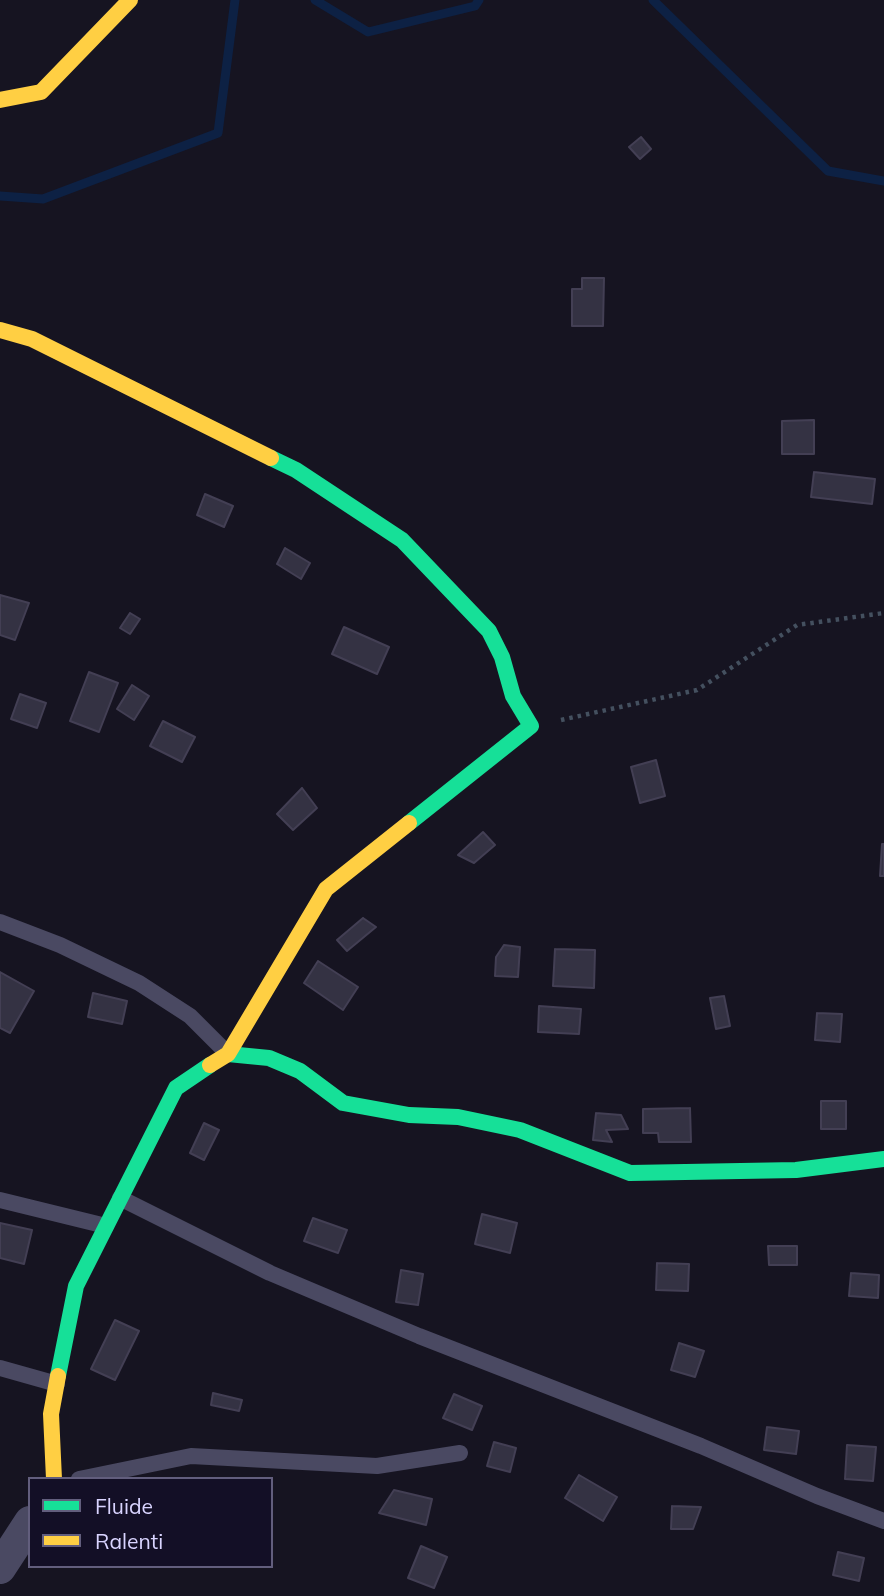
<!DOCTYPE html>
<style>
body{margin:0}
#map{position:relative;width:884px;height:1596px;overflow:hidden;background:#161421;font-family:Mulish,sans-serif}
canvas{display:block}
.legend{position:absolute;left:28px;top:1477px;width:245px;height:91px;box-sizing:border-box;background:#130f26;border:2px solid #625e7d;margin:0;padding:9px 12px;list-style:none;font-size:21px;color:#d9d4ff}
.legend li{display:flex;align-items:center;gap:14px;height:35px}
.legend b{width:35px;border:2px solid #625e7d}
</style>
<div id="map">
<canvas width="884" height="1596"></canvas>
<ul class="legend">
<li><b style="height:9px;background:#16e098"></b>Fluide</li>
<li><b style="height:9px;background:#ffcf43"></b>Ralenti</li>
</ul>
</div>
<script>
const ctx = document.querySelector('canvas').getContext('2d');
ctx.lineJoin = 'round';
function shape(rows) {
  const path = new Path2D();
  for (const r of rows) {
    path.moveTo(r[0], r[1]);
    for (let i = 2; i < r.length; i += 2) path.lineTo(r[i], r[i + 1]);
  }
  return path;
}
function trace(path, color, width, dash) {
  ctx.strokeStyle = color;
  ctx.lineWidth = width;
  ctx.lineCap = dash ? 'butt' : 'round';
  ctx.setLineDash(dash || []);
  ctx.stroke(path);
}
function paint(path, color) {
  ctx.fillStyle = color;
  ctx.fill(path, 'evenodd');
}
const stream = shape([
 [315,0,368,32,475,6,479,0],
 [653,0,828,171,884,181],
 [0,196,43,199,218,133,235,0]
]);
const building = shape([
 [641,137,651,149,640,159,629,147,641,137],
 [582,278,604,278,603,326,572,326,572,289,582,289,582,278],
 [814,420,814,454,782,454,782,421,814,420],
 [814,472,875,479,872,504,811,497,814,472],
 [205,494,233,506,224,527,197,515,205,494],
 [285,548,310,563,301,579,277,564,285,548],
 [0,595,29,603,15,640,0,635,0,595],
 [130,613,140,619,130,634,120,628,130,613],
 [344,627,389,647,377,674,332,654,344,627],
 [89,672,118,683,99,732,70,721,89,672],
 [132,685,149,696,134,720,117,709,132,685],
 [20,694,46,703,37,728,11,719,20,694],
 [163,721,195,737,182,762,150,746,163,721],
 [656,760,665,796,640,803,631,767,656,760],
 [302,788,317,808,293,830,277,814,302,788],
 [483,832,495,845,474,863,458,855,483,832],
 [882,844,884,844,884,876,880,876,882,844],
 [363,918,376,927,347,951,337,940,363,918],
 [504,945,520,947,518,977,495,976,496,957,504,945],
 [555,949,595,950,594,988,553,986,555,949],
 [318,961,358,987,343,1010,304,983,318,961],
 [0,972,34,991,10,1033,0,1028,0,972],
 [93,993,127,1001,122,1024,88,1017,93,993],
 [724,996,730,1026,716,1029,710,998,724,996],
 [539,1006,581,1009,579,1034,538,1032,539,1006],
 [817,1013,842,1014,840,1042,815,1040,817,1013],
 [821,1101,846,1101,846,1129,821,1129,821,1101],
 [690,1108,691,1142,659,1142,658,1133,643,1133,643,1109,690,1108],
 [596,1113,621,1115,628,1129,606,1130,612,1142,593,1140,596,1113],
 [204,1123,219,1130,204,1160,190,1153,204,1123],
 [482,1214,517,1223,510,1253,475,1244,482,1214],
 [313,1218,347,1230,338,1253,304,1241,313,1218],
 [0,1223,32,1230,24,1264,0,1258,0,1223],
 [768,1246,797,1246,797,1265,769,1265,768,1246],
 [657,1263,689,1264,688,1291,656,1290,657,1263],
 [401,1270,423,1274,418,1305,396,1302,401,1270],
 [851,1273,879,1275,878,1298,849,1296,851,1273],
 [115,1320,139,1331,115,1380,91,1369,115,1320],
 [679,1343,704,1351,695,1377,671,1370,679,1343],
 [213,1393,242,1400,239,1411,211,1405,213,1393],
 [454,1394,482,1406,472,1430,443,1418,454,1394],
 [767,1427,799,1431,796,1454,764,1450,767,1427],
 [494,1442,516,1448,510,1472,487,1466,494,1442],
 [847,1445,876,1447,873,1481,845,1479,847,1445],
 [579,1475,617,1497,603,1521,565,1498,579,1475],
 [394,1490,432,1499,426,1525,379,1513,394,1490],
 [672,1506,701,1507,693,1529,671,1529,672,1506],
 [421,1546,447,1557,434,1588,408,1578,421,1546],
 [838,1552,864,1558,859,1581,833,1575,838,1552]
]);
const path = shape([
 [561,720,697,690,797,625,884,613]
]);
const lane = shape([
 [0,922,60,945,139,983,190,1016,228,1054],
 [120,1198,270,1273,419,1336,701,1446,817,1496,884,1521],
 [0,1200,106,1226],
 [0,1368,57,1384],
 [79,1479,191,1456,377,1466,460,1453]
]);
const street = shape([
 [0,1568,30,1522]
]);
const fast = shape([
 [271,458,296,470,402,540,489,631,502,657,513,696,531,726,409,823],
 [228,1054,269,1058,300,1071,343,1103,409,1115,458,1117,520,1130,630,1173,796,1170,884,1159],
 [58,1376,76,1286,176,1088,210,1065]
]);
const slow = shape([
 [0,100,41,92,130,0],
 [0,330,32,339,271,458],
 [210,1065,228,1054,326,889,409,823],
 [54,1479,51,1414,58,1376]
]);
trace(stream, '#0d2144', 9);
paint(building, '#343243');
trace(building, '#433f54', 2);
trace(path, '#44505f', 4.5, [3.5, 5]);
trace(lane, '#4a4962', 16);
trace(street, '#4a4962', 32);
trace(fast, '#16e098', 16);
trace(slow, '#ffcf43', 16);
</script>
